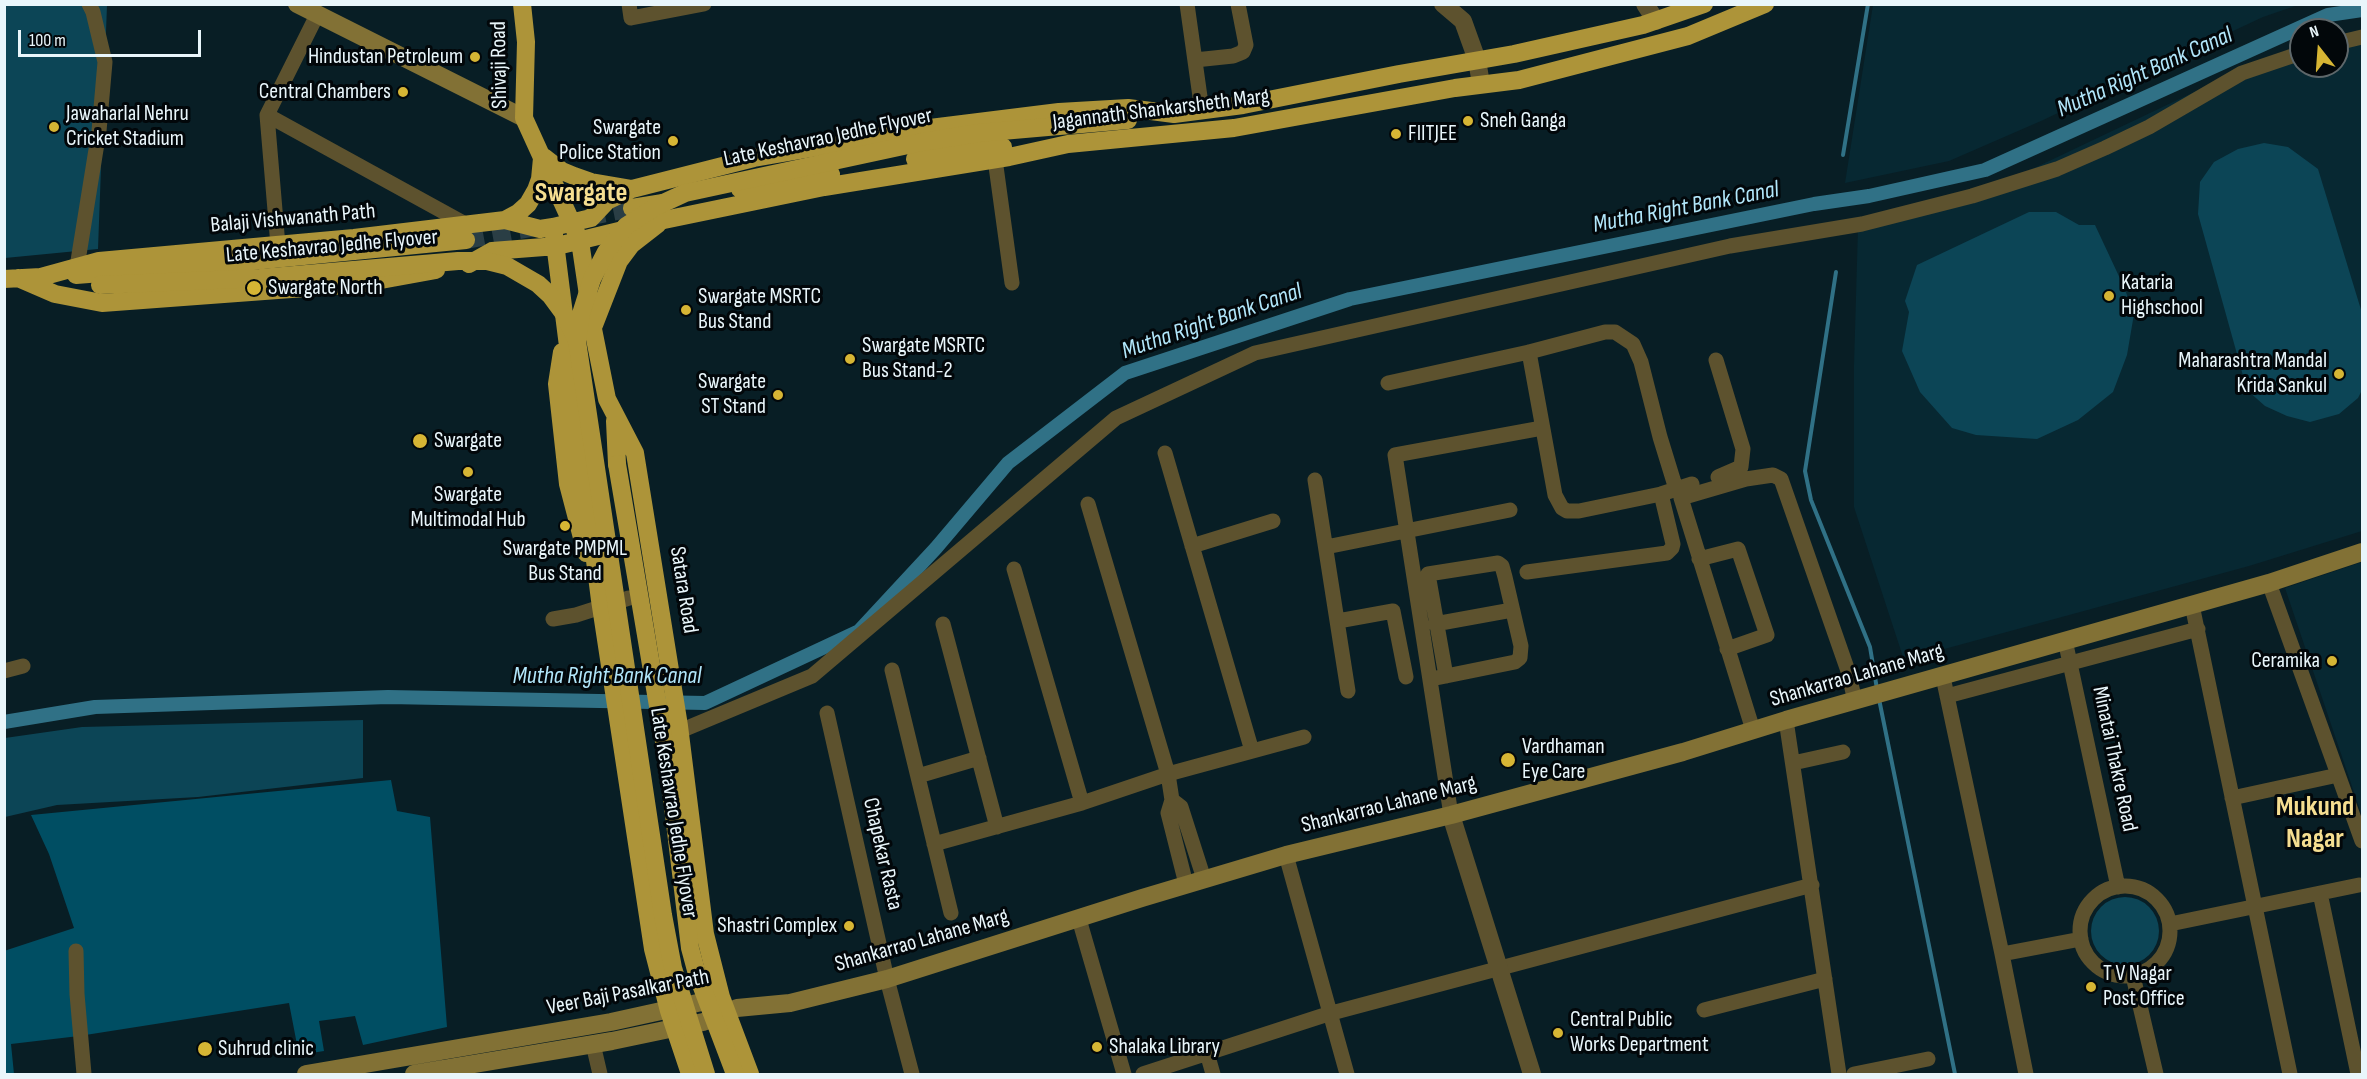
<!DOCTYPE html>
<style>
body{margin:0}
#map{position:relative;width:2367px;height:1079px;overflow:hidden;background:#081e25;font-family:"Sofia Sans Condensed",sans-serif}
canvas{display:block}
.frame{position:absolute;inset:0;border:6px solid #e9f6fb;pointer-events:none}
.north{position:absolute;left:2289px;top:18px;width:60px;height:60px;box-sizing:border-box;background:#02070a;border:2px solid #5e676a;border-radius:50%;rotate:343deg;font-size:16px;font-weight:700;line-height:24px;text-align:center;color:#e9f6fb}
.north::after{content:'';display:block;margin:auto;width:21px;height:27px;background:#d6b534;clip-path:polygon(50% 0,100% 100%,50% 72%,0 100%)}
.scale{position:absolute;left:18px;top:30px;width:183px;height:27px;box-sizing:border-box;border:3px solid #e9f6fb;border-top:0;padding-left:8px;font-size:18px;line-height:21px;white-space:nowrap;color:#e9f6fb;-webkit-text-stroke:4px #02070a;paint-order:stroke}
</style>
<div id="map">
<canvas width="2367" height="1079"></canvas>
<div class="frame"></div>
<div class="north">N</div>
<div class="scale">100 m</div>
</div>
<script>
const context = document.querySelector('canvas').getContext('2d');
context.lineJoin = 'round';
function paint(path, color) { context.fillStyle = color; context.fill(path, 'evenodd'); }
const poly = rows => new Path2D(rows.map(r => 'M' + r).join(''));
function stroke(path, color, width, dash) { context.strokeStyle = color; context.lineWidth = width; context.lineCap = dash ? 'butt' : 'round'; context.setLineDash(dash || []); context.stroke(path); }
function write(font, color, halo, rows, align = 'center') {
  context.font = font + ' "Sofia Sans Condensed",sans-serif'; context.lineWidth = 6; context.setLineDash([]); context.textBaseline = 'middle'; context.strokeStyle = halo; context.fillStyle = color; for (const [text, x, y, turn = 0] of rows) {
    context.save(); context.translate(x, y); context.rotate((+turn || 0) * Math.PI / 180); context.textAlign = isNaN(turn) ? turn : align; if (halo) context.strokeText(text, 0, 0); context.fillText(text, 0, 0); context.restore();
  }
}
paint(poly([
 [1873,5,1873,4,2298,5,2263,17,2041,121,1949,161,1845,183],
 [2362,37,2362,531,2249,566,1904,660,1854,507,1854,365,1858,228,2028,171,2234,73,2301,54,2301,66,2337,66,2337,44],
 [2362,562,2362,816,2285,588]
]), '#072832');
paint(poly([
 [4,5,107,5,98,249,5,258],
 [2264,143,2288,147,2318,169,2362,313,2362,390,2358,398,2339,414,2310,422,2287,416,2265,406,2247,390,2198,214,2200,182,2214,162,2238,149],
 [2029,212,2056,212,2079,225,2095,225,2124,287,2134,314,2127,355,2113,392,2078,420,2037,439,1976,435,1952,428,1920,392,1902,351,1909,312,1905,301,1917,265],
 [363,720,363,778,198,797,57,805,5,817,5,738,82,727],
 '2091 931a34 34 0 1 1 68 0a34 34 0 1 1-68 0Z'
]), '#0c4556');
paint(poly([
 [391,780,397,811,430,817,447,1027,363,1045,355,1016,319,1021,324,1051,299,1055,289,1003,79,1036,11,1044,14,1074,5,1074,4,951,74,928,49,854,31,815]
]), '#004e63');
stroke(poly([
 [1843,155,1868,4],
 [1836,272,1805,471,1811,500,1870,647,1877,689],
 [1879,699,1955,1074]
]), '#307186', 4);
stroke(poly([
 [4,722,95,707,388,697,705,703,859,631,936,548,1008,463,1125,373,1350,299,1814,204,1869,196,1985,170,2328,15,2362,10]
]), '#307186', 14);
stroke(poly([
 [587,217,632,208],
 [466,240,536,227]
]), '#2a3e45', 18, [18, 9]);
stroke(poly([
 [629,4,631,18,704,4],
 [1187,4,1202,111],
 [2337,43,2362,37],
 [1195,60,1233,56,1243,52,1246,45,1238,4],
 [267,115,469,226],
 [995,159,1012,283],
 [278,246,267,115,317,15],
 [77,267,99,131,105,62,93,12,89,4],
 [1529,352,1555,495,1562,508,1567,511,1579,511,1661,494,1692,484],
 [1716,360,1743,449,1741,467,1718,477],
 [1388,383,1529,352,1605,332,1615,332,1633,344,1641,362,1660,437,1676,489],
 [1165,453,1252,751],
 [1315,480,1348,691],
 [1088,504,1168,774,1172,800,1168,813,1186,884],
 [1192,546,1273,521],
 [1326,547,1510,510],
 [1699,559,1738,549,1767,635,1727,649],
 [1014,569,1082,803],
 [1527,572,1667,553,1672,548,1673,544,1661,494],
 [2269,583,2362,841],
 [2192,605,2290,1074],
 [553,619,576,615,629,598],
 [1338,621,1393,611,1406,677],
 [943,624,997,827],
 [1435,624,1512,610],
 [2065,640,2118,887],
 [892,670,951,913],
 [4,671,23,666],
 [1943,677,2002,954,2081,939],
 [1431,679,1446,676,1515,662,1520,658,1521,646,1505,577,1502,566,1498,563,1428,574,1446,676],
 [1947,696,2198,629],
 [827,713,887,979,912,1074],
 [1786,720,1839,1074],
 [1753,730,1681,498,1746,479,1773,475,1781,479,1848,671,1855,701],
 [680,731,812,676,1116,418,1255,353,1730,246,1862,224,1972,196,2057,169,2105,148,2149,127,2242,73,2301,53],
 [1793,763,1843,752],
 [918,776,979,758],
 [2232,798,2338,775],
 [1172,800,1181,807,1204,879],
 [1451,815,1395,455,1542,428],
 [934,844,1082,803,1168,774,1304,737],
 [1286,855,1347,1074],
 '2080 931a45 45 0 1 1 90 0a45 45 0 1 1-90 0Z',
 [2320,893,2358,1074],
 [1079,919,1124,1074],
 [2170,924,2359,885],
 [76,951,77,994,84,1074],
 [2002,954,2026,1074],
 [2133,976,2156,1074],
 [1704,1010,1825,979],
 [593,1044,600,1074],
 [1207,1053,1213,1074],
 [1143,1074,1328,1014,1812,885],
 [1854,1074,1928,1059]
]), '#5d522e', 15);
stroke(poly([
 [1443,4,1463,21,1477,60,1481,84],
 [1645,4,1656,21],
 [1451,815,1532,1074]
]), '#5d522e', 18);
stroke(poly([
 [297,4,524,118],
 [737,1008,790,1003,887,979,1142,898,1286,855,1451,815,1683,752,1786,720,2269,583,2362,552],
 [306,1074,611,1022,720,998],
 [414,1074,612,1041,703,1022,728,1014]
]), '#827135', 18);
stroke(poly([
 [522,4,526,42,524,118,580,241,593,329,607,399,635,453,679,726,705,934,721,997,750,1074],
 [544,157,562,171,574,176,591,182,632,189],
 [915,159,962,151,1003,147],
 [740,189,831,174],
 [632,208,663,203],
 [505,220,518,213,528,204,536,190,540,179,542,158],
 [554,235,600,600,653,949,669,1011,690,1074],
 [469,264,492,251,557,246,664,220,824,187,1009,157,1068,144,1234,128,1455,88,1519,80,1688,36,1765,4],
 [76,275,253,261,466,240],
 [18,278,55,294,102,303,359,284,436,270],
 [4,279,41,277,99,261,354,238,505,220,540,229,553,227,591,218,607,201,632,189,754,158,922,129,1059,112,1128,108,1174,114,1243,105,1399,74,1514,54,1643,25,1704,4],
 [594,325,619,261,631,245,658,224],
 [562,352,557,384,568,484,586,553],
 [615,421,617,464]
]), '#ad9439', 18);
stroke(poly([
 [100,285,260,278,458,261,487,261,507,266,538,284,550,295,564,314,577,341],
 [617,464,668,765,690,948,697,974,735,1074],
 [706,1074,673,968,663,915,577,341,581,314,592,279,606,252,626,226,657,206,685,193,922,142,979,133,1128,120]
]), '#ad9439', 18);
for (const [x, y, r, color] of [
 [475,57,6,"#d6b534"],
 [403,92,6,"#d6b534"],
 [1468,121,6,"#d6b534"],
 [54,127,6,"#d6b534"],
 [1396,134,6,"#d6b534"],
 [673,141,6,"#d6b534"],
 [254,288,8,"#d6b534"],
 [2109,296,6,"#d6b534"],
 [686,310,6,"#d6b534"],
 [850,359,6,"#d6b534"],
 [2339,374,6,"#d6b534"],
 [778,395,6,"#d6b534"],
 [420,441,8,"#d6b534"],
 [468,472,6,"#d6b534"],
 [565,526,6,"#d6b534"],
 [2332,661,6,"#d6b534"],
 [1508,760,8,"#d6b534"],
 [849,926,6,"#d6b534"],
 [2091,987,6,"#d6b534"],
 [1558,1033,6,"#d6b534"],
 [1097,1047,6,"#d6b534"],
 [205,1049,8,"#d6b534"]
]) { const dot = new Path2D(); dot.arc(x, y, r, 0, 2 * Math.PI); context.fillStyle = color; context.fill(dot); stroke(dot, '#02070a', 2); }
write('22px', '#e9f6fb', '#02070a', [
 ["Hindustan Petroleum",463,57,"right"],
 ["Central Chambers",391,92,"right"],
 ["Jawaharlal Nehru",66,114],
 ["Cricket Stadium",66,139],
 ["Sneh Ganga",1480,121],
 ["Swargate",661,128,"right"],
 ["Police Station",661,153,"right"],
 ["FIITJEE",1408,134],
 ["Kataria",2121,283],
 ["Highschool",2121,308],
 ["Swargate North",268,288],
 ["Swargate MSRTC",698,297],
 ["Bus Stand",698,322],
 ["Swargate MSRTC",862,346],
 ["Bus Stand-2",862,371],
 ["Maharashtra Mandal",2327,361,"right"],
 ["Krida Sankul",2327,386,"right"],
 ["Swargate",766,382,"right"],
 ["ST Stand",766,407,"right"],
 ["Swargate",434,441],
 ["Swargate",468,495,"center"],
 ["Multimodal Hub",468,520,"center"],
 ["Swargate PMPML",565,549,"center"],
 ["Bus Stand",565,574,"center"],
 ["Ceramika",2320,661,"right"],
 ["Vardhaman",1522,747],
 ["Eye Care",1522,772],
 ["Shastri Complex",837,926,"right"],
 ["T V Nagar",2103,974],
 ["Post Office",2103,999],
 ["Central Public",1570,1020],
 ["Works Department",1570,1045],
 ["Shalaka Library",1109,1047],
 ["Suhrud clinic",218,1049]
], 'left');
write('22px', '#e9f6fb', '#02070a', [
 ["Shivaji Road",500,65,-91],
 ["Jagannath Shankarsheth Marg",1161,110,-7],
 ["Late Keshavrao Jedhe Flyover",828,138,-12],
 ["Balaji Vishwanath Path",293,219,-5],
 ["Late Keshavrao Jedhe Flyover",332,247,-5],
 ["Satara Road",683,590,81],
 ["Shankarrao Lahane Marg",1857,676,-16],
 ["Minatai Thakre Road",2114,759,78],
 ["Shankarrao Lahane Marg",1389,805,-14],
 ["Late Keshavrao Jedhe Flyover",673,813,81],
 ["Chapekar Rasta",882,854,77],
 ["Shankarrao Lahane Marg",922,941,-16],
 ["Veer Baji Pasalkar Path",628,993,-11]
]);
write('italic 24px', '#b2e7fb', '#02070a', [
 ["Mutha Right Bank Canal",2145,73,-24],
 ["Mutha Right Bank Canal",1686,208,-11],
 ["Mutha Right Bank Canal",1212,322,-19],
 ["Mutha Right Bank Canal",607,677]
]);
write('bold 28px', '#f5de91', '#02070a', [
 ["Swargate",581,194],
 ["Mukund",2315,808],
 ["Nagar",2315,840]
]);
</script>
